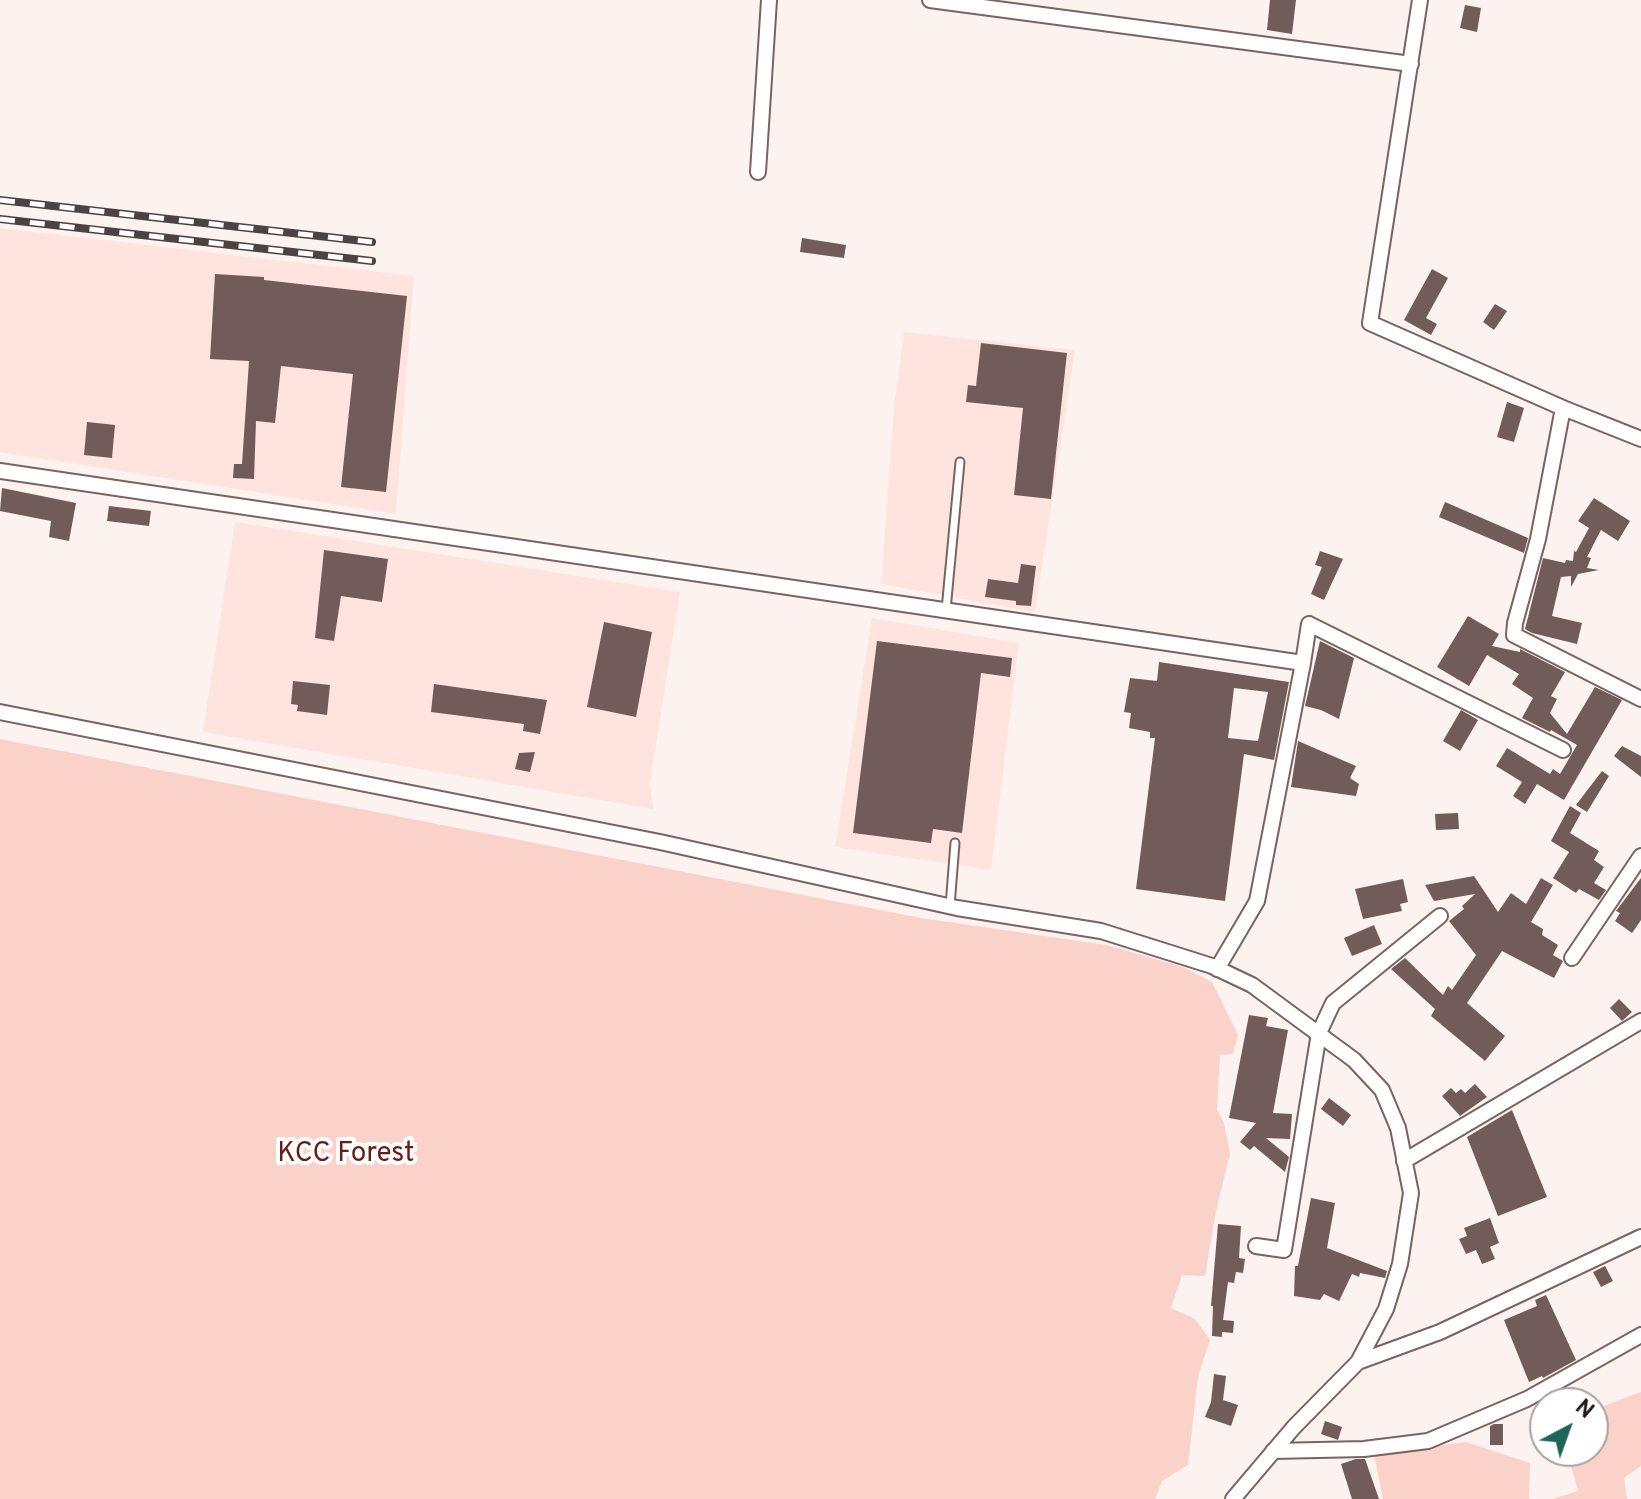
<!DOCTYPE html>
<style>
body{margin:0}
#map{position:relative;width:1641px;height:1499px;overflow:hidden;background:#fcf2f0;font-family:Overpass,sans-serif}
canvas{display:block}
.north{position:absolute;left:1529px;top:1387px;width:80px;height:80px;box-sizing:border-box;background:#fff;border:2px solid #a6a3a2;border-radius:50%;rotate:41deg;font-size:22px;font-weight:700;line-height:32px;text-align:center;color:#201816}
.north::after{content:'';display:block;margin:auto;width:28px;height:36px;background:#1e6559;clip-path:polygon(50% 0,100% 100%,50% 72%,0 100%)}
</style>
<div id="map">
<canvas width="1641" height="1499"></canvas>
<div class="north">N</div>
</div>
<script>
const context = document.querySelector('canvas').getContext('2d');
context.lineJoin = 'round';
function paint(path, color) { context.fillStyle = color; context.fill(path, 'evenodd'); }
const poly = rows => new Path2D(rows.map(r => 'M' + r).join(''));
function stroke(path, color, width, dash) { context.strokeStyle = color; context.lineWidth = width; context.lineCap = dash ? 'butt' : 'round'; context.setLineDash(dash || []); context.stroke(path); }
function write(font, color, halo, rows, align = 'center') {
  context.font = font + ' Overpass,sans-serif'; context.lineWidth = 8; context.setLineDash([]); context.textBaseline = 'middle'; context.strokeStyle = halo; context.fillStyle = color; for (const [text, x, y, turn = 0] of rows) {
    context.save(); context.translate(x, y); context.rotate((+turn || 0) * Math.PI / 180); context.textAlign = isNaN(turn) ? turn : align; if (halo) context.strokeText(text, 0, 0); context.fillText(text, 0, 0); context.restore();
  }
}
paint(poly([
 [0,228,414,276,396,514,0,452],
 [904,332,1075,350,1035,612,881,584,894,408],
 [235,522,680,592,650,783,653,809,203,732],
 [872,618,1019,643,991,870,835,847]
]), '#ffe3df');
paint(poly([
 [0,739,921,918,1107,945,1183,967,1212,982,1238,1035,1233,1054,1220,1055,1217,1109,1224,1123,1230,1154,1216,1211,1205,1276,1182,1275,1171,1308,1195,1319,1210,1340,1198,1376,1188,1465,1162,1481,1155,1499,0,1499],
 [1641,1392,1641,1466,1624,1478,1627,1499,1552,1499,1578,1491,1569,1458,1571,1451,1593,1451,1593,1410],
 [1466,1442,1530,1463,1529,1499,1383,1499,1374,1454]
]), '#fbd2ca');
paint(poly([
 [1270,0,1296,0,1292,34,1267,30],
 [1465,5,1481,8,1477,32,1460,28],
 [802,238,846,245,844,258,800,252],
 [1432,269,1448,278,1426,318,1437,324,1431,335,1404,320],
 [215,274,264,277,264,280,407,296,386,492,341,487,353,374,281,366,275,423,256,421,254,479,233,478,234,464,242,464,249,361,210,359],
 [1495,304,1507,311,1494,330,1483,322],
 [981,343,1067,353,1051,499,1014,495,1023,408,966,402,968,385,976,386],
 [1507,402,1524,408,1514,442,1497,437],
 [87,422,115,425,112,458,84,455],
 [2,488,76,503,69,541,49,537,51,521,0,511],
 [1594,498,1630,521,1618,541,1601,530,1587,557,1591,558,1587,568,1599,570,1578,574,1571,587,1571,576,1561,577,1552,616,1582,623,1577,644,1532,633,1525,629,1543,558,1565,563,1566,560,1573,561,1574,551,1576,552,1589,528,1578,521],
 [1445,502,1528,538,1524,553,1439,517],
 [109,506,151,511,149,526,107,521],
 [324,550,388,559,382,602,341,596,334,641,315,638],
 [1320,551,1343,559,1324,600,1311,594,1322,567,1315,565],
 [1021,564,1036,566,1031,606,1016,605,1016,601,985,597,988,579,1018,583],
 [1468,616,1499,634,1492,646,1520,652,1520,649,1565,672,1551,696,1557,699,1550,713,1567,734,1595,687,1622,700,1564,800,1537,784,1525,804,1513,796,1522,782,1496,766,1507,748,1550,774,1553,769,1560,774,1577,745,1551,730,1550,732,1522,718,1533,698,1512,684,1519,674,1487,655,1469,686,1437,667],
 [604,622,652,632,636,717,587,707],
 [877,641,1012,658,1010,677,981,673,962,833,933,829,931,843,853,833],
 [1320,641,1354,658,1339,719,1321,710,1305,706],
 [1159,662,1289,682,1274,760,1244,754,1225,901,1136,889,1155,738,1150,738,1150,732,1129,728,1131,713,1124,712,1130,678,1157,681],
 [1234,688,1268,692,1258,741,1228,738],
 [293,681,330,685,327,715,297,711,298,705,291,704],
 [434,684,547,700,540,734,523,731,524,724,431,712],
 [1461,710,1478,720,1460,751,1443,741],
 [1298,741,1356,766,1350,778,1359,784,1356,796,1291,787],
 [1622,746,1641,756,1641,777,1614,756],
 [535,752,530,772,515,769,519,753],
 [1602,771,1609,776,1587,812,1576,805],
 [1570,806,1581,813,1570,833,1599,851,1594,860,1604,867,1594,883,1606,890,1599,900,1579,889,1576,893,1553,878,1569,852,1551,841],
 [1458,813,1459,829,1436,830,1435,814],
 [1474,876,1498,912,1511,893,1526,904,1541,878,1553,885,1531,922,1543,929,1542,935,1558,945,1553,955,1563,961,1554,978,1502,951,1467,1003,1505,1036,1485,1061,1431,1016,1435,1009,1391,969,1405,958,1443,995,1448,986,1452,990,1476,955,1449,921,1464,909,1462,906,1475,894,1434,901,1425,885],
 [1641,878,1641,920,1632,933,1615,921,1620,913,1616,911],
 [1403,879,1408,902,1400,904,1402,911,1363,919,1355,889],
 [1374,925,1382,944,1352,956,1344,938],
 [1619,999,1632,1012,1622,1021,1610,1008],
 [1249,1015,1268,1018,1266,1026,1288,1030,1273,1113,1292,1114,1290,1139,1266,1138,1289,1157,1285,1172,1254,1146,1250,1150,1240,1142,1256,1123,1229,1118],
 [1475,1084,1487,1097,1460,1116,1442,1096,1451,1088,1456,1093,1461,1089,1465,1093],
 [1329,1098,1351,1115,1343,1126,1321,1109],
 [1512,1110,1547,1197,1498,1216,1467,1137],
 [1311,1198,1335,1203,1327,1248,1387,1271,1385,1278,1360,1273,1359,1277,1352,1274,1339,1301,1324,1294,1320,1300,1294,1296,1295,1266,1298,1266],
 [1490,1218,1499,1243,1490,1247,1495,1259,1482,1264,1476,1250,1466,1254,1459,1239,1467,1236,1464,1228],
 [1218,1224,1241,1226,1239,1258,1245,1259,1243,1273,1236,1272,1234,1283,1228,1282,1223,1320,1234,1321,1233,1333,1222,1332,1222,1337,1212,1336,1213,1306,1211,1306],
 [1605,1266,1613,1281,1601,1287,1593,1272],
 [1546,1295,1576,1360,1543,1378,1542,1376,1529,1382,1504,1320,1537,1306,1535,1300],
 [1214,1374,1226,1376,1223,1400,1238,1405,1231,1426,1205,1417,1211,1402],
 [1325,1421,1342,1427,1338,1440,1321,1434],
 [1494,1424,1503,1424,1503,1445,1490,1445,1490,1426],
 [1356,1459,1365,1459,1379,1499,1352,1499,1341,1464]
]), '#715c59');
const service = poly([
 [946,610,960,462],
 [950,906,955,843]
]);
const minor = poly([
 [930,0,1411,64],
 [1420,0,1370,323,1563,408,1641,439],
 [758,172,769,0],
 [1563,408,1538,539,1515,623,1514,635,1641,699],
 [0,471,1303,663,1309,624,1563,750],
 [0,712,660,842,957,908,1101,931,1212,966,1252,985,1354,1060,1382,1090,1398,1128,1411,1193,1400,1264,1386,1309,1358,1362,1294,1427,1233,1499],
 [1572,958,1641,856],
 [1217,969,1257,901,1303,663],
 [1404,1161,1641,1021],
 [1256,1246,1284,1250,1319,1033,1333,1003,1440,916],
 [1358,1362,1440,1332,1641,1237],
 [1273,1451,1364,1449,1428,1441,1527,1399,1641,1335]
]);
stroke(service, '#796460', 11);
stroke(minor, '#796460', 18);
stroke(service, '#fff', 7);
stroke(minor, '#fff', 14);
const rail = poly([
 [0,200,372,242],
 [0,219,372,261]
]);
stroke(rail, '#4b4341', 8);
stroke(rail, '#fff', 5, [15]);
write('28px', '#681c13', '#fff', [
 ["KCC Forest",346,1155]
]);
</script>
